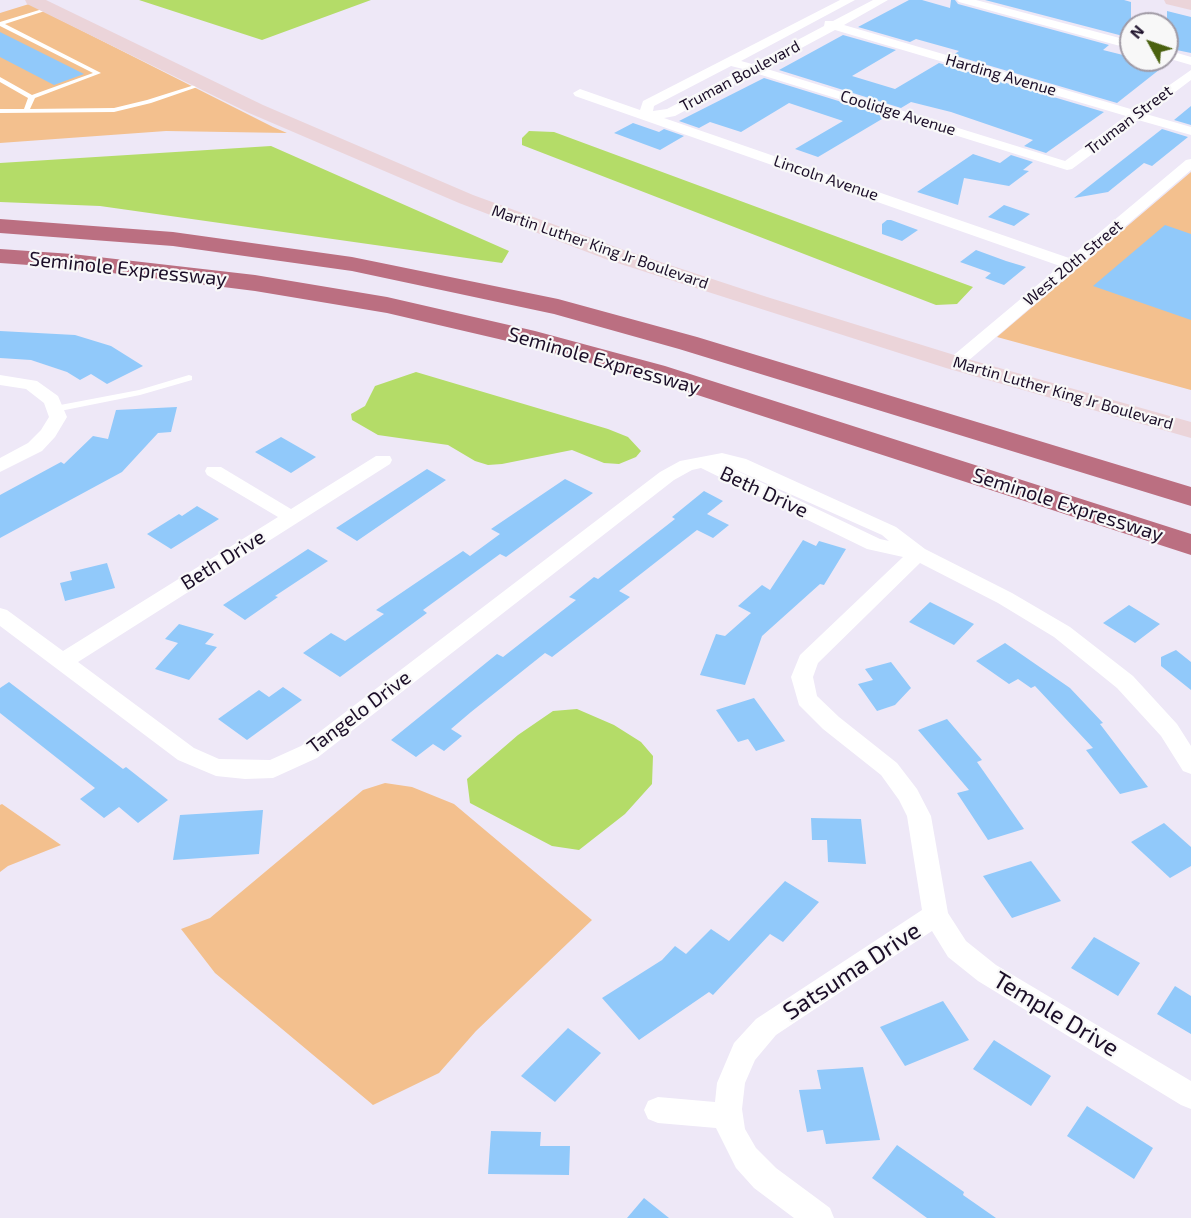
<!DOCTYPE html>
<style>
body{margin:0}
#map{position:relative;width:1191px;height:1218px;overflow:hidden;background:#eee8f7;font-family:"Exo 2",sans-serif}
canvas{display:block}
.north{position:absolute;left:1119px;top:12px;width:60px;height:60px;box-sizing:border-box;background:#f8f8f8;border:2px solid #a09aa5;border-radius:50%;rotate:310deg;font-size:16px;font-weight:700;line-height:24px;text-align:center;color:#1b0e28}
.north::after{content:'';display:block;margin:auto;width:21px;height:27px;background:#4a610f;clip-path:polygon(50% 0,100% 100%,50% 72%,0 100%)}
</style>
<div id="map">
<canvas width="1191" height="1218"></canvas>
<div class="north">N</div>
</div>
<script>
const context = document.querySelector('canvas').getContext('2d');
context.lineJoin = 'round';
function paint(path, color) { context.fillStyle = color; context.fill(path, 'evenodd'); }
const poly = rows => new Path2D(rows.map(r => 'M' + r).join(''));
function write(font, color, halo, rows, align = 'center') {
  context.font = font + ' "Exo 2",sans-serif'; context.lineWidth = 4.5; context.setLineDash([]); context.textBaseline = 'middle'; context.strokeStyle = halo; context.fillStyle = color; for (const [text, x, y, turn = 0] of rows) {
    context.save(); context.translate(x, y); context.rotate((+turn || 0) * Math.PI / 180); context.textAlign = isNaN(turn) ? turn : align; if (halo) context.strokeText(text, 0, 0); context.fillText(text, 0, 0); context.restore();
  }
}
paint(poly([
 [29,4,273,127,287,133,166,131,0,143,0,13],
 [1191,172,1191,390,997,337],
 [385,783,412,787,454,804,592,920,476,1031,439,1073,373,1105,215,973,181,929,210,918,363,790],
 [2,804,61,845,8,866,0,872,0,805]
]), '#f3c08e');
paint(poly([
 [139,0,371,0,262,40],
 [529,131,554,132,973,287,957,304,936,305,522,145,522,138],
 [271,146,509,251,502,263,100,206,0,202,0,163],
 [416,372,608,429,628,437,641,451,636,457,619,464,604,463,572,450,502,464,488,465,475,461,448,445,378,435,352,420,351,414,365,406,375,386],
 [577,709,614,725,641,742,653,756,652,784,625,814,579,850,552,846,470,803,467,779,518,735,553,711]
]), '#b4dc68');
paint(poly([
 [909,0,922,0,950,8,951,0,955,0,958,4,1109,45,1103,50,1131,57,1131,60,1141,60,1164,66,1117,103,953,55,959,51,916,39,910,42,858,27],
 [985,0,1124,0,1131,2,1131,31,1123,36],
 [1167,11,1191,17,1191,53,1167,48],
 [0,32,84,74,54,85,0,57],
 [843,35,896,50,852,76,895,89,939,63,1104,112,1046,153,1024,146,1033,140,951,112,911,102,901,108,779,70],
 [764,78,887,116,818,157,795,149,843,121,789,103,741,132,710,122,699,128,679,121],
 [1191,106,1191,125,1174,120],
 [633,123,659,132,664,129,684,136,660,150,614,133],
 [1162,129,1188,137,1152,166,1144,163,1108,192,1074,198],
 [973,154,1000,163,1011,155,1033,162,1023,170,1029,171,1009,186,964,178,958,205,917,192],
 [1004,205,1030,214,1014,226,988,217],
 [887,220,891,220,918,230,902,241,882,234,882,224],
 [1165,225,1191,234,1191,320,1093,286],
 [976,250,1006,261,1026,267,1004,285,985,278,991,273,960,262],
 [0,331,75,335,111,346,143,366,107,384,91,374,80,380,67,372,31,360,0,358],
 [177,407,171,432,158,433,122,472,0,538,0,495,61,462,64,464,93,436,108,439,116,410],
 [281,437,316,457,291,473,255,452],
 [427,469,446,480,357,541,336,528],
 [565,479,593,493,506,557,500,554,423,610,427,613,340,677,303,653,331,633,345,641,384,614,376,610,463,551,470,556,500,534,491,529],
 [704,491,723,501,707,514,729,525,713,538,697,530,619,591,630,597,552,657,545,653,471,712,451,729,462,736,444,751,433,744,416,757,391,740,497,654,503,657,576,600,569,597,594,577,598,579,675,519,672,517],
 [197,506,219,519,171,549,147,534,179,514,182,516],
 [803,540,816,546,819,541,846,549,824,585,820,584,762,636,745,685,700,675,716,634,725,636,751,613,738,606,762,585,770,590],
 [308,549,328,561,275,596,278,597,245,620,223,605],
 [107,563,115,588,65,601,60,583,72,580,70,572],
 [930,602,974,624,954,645,909,622],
 [1129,605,1160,624,1135,643,1103,623],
 [179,624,214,634,205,644,217,647,189,680,155,669,178,643,165,639],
 [1005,643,1070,688,1103,723,1100,724,1148,787,1120,794,1086,750,1093,748,1035,686,1031,688,1018,679,1009,684,976,661],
 [1176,650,1191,662,1191,690,1161,666,1161,657],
 [891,662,911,688,895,705,877,711,858,684,873,680,865,669],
 [9,682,123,769,126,767,168,800,138,823,119,807,104,818,80,799,95,788,0,713,0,688],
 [283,687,302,700,247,740,218,719,259,690,269,697],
 [754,698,785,741,756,751,748,739,738,742,716,710],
 [947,719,982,760,977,762,1024,829,988,840,957,793,969,790,918,730],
 [263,810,259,854,173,860,180,815],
 [811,818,861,819,866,864,828,862,827,840,812,840],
 [1164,823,1191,847,1191,866,1170,878,1131,842],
 [1031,861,1061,901,1012,918,983,876],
 [785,881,819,902,783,942,770,934,713,995,709,992,639,1040,602,998,662,960,675,946,686,954,711,929,729,941],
 [1094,937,1140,963,1118,996,1071,968],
 [1175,986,1191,996,1191,1034,1157,1014],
 [943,1001,969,1040,905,1066,880,1027],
 [568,1028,601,1053,555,1102,521,1076],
 [994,1040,1051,1076,1031,1106,973,1069],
 [863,1067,880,1140,826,1144,823,1130,807,1132,799,1090,821,1089,817,1070],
 [1087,1106,1153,1148,1134,1179,1067,1136],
 [491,1131,541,1132,540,1146,570,1146,569,1175,488,1174],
 [897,1145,964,1192,963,1195,996,1218,927,1218,872,1178],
 [644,1198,669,1218,627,1218]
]), '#91c9fa');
paint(poly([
 [49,7,54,8,5,24,101,73,35,98,30,109,114,108,147,100,204,82,209,83,151,103,114,112,0,113,0,109,24,109,28,98,0,82,0,77,32,95,93,73,0,26,0,22,49,7],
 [189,375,192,376,192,380,140,395,55,412,51,409,55,406,139,390,189,375]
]), '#fff');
paint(poly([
 [840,0,855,0,741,61,752,64,824,26,825,21,833,21,873,0,888,0,844,25,1134,110,1191,70,1191,80,1146,114,1191,127,1191,135,1138,120,1072,169,1067,170,755,73,675,116,664,118,1069,258,1186,160,1191,159,1191,170,961,367,955,368,949,367,946,363,949,359,1060,266,575,96,573,93,580,89,640,110,643,101,840,0],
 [835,30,1126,116,1065,161,764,68,835,30],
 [731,66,743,69,667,109,653,111,654,106,731,66],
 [957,0,976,0,1131,41,1131,49,959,2,957,0],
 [1167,50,1191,57,1191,65,1167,58,1167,50],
 [0,375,37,381,58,396,67,417,55,437,42,451,0,472,0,458,28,443,41,430,49,417,44,403,26,389,0,385,0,375],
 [722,453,746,459,896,527,925,549,1012,593,1070,627,1133,676,1177,724,1191,746,1191,774,1183,771,1161,736,1117,688,1054,637,998,603,920,563,818,663,813,677,817,696,839,717,897,763,917,789,931,816,948,913,966,941,996,965,1191,1081,1191,1109,1181,1105,978,981,948,957,932,931,776,1035,755,1060,745,1083,742,1109,745,1129,756,1148,776,1168,830,1208,834,1218,794,1218,754,1188,736,1168,716,1128,658,1123,648,1119,644,1110,648,1101,658,1097,715,1102,717,1083,734,1043,756,1019,922,910,907,816,899,800,881,775,823,729,799,705,791,677,800,655,903,557,867,549,701,468,692,470,674,480,317,758,273,778,245,779,216,776,178,760,0,626,0,608,7,610,63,651,278,517,207,475,205,471,207,467,221,467,291,509,376,456,390,456,392,460,390,464,78,662,194,748,219,759,270,760,301,746,660,472,680,461,722,453],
 [725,465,882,535,889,541,880,539,725,465]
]), '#fff');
paint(poly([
 [25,0,46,0,263,105,473,195,624,250,767,297,964,358,1191,422,1191,438,946,368,608,260,459,203,249,113,27,4,25,0],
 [1164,0,1191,0,1191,10,1166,4,1164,0]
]), '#ebd4d9');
paint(poly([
 [0,219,173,232,352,257,558,299,697,337,1191,487,1191,506,679,349,554,314,352,271,173,246,0,233,0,219],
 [0,249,72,254,255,275,387,297,535,331,665,366,1191,534,1191,555,645,378,520,344,387,313,255,291,72,268,0,263,0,249]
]), '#bb6f81');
write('16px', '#1b0e28', '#f8f8f8', [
 ["Harding Avenue",1001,75,16],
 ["Truman Boulevard",740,76,-28],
 ["Coolidge Avenue",898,113,17],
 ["Truman Street",1129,120,-37],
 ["Lincoln Avenue",826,178,19],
 ["Martin Luther King Jr Boulevard",600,247,19],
 ["West 20th Street",1073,263,-40],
 ["Martin Luther King Jr Boulevard",1063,393,16]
]);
write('20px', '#1b0e28', '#f8f8f8', [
 ["Seminole Expressway",128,269,6],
 ["Seminole Expressway",604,361,16],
 ["Beth Drive",764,492,25],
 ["Seminole Expressway",1068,505,18],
 ["Beth Drive",223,560,-32],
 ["Tangelo Drive",359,712,-37]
]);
write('24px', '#1b0e28', '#f8f8f8', [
 ["Satsuma Drive",852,971,-33],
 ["Temple Drive",1056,1014,31]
]);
</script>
